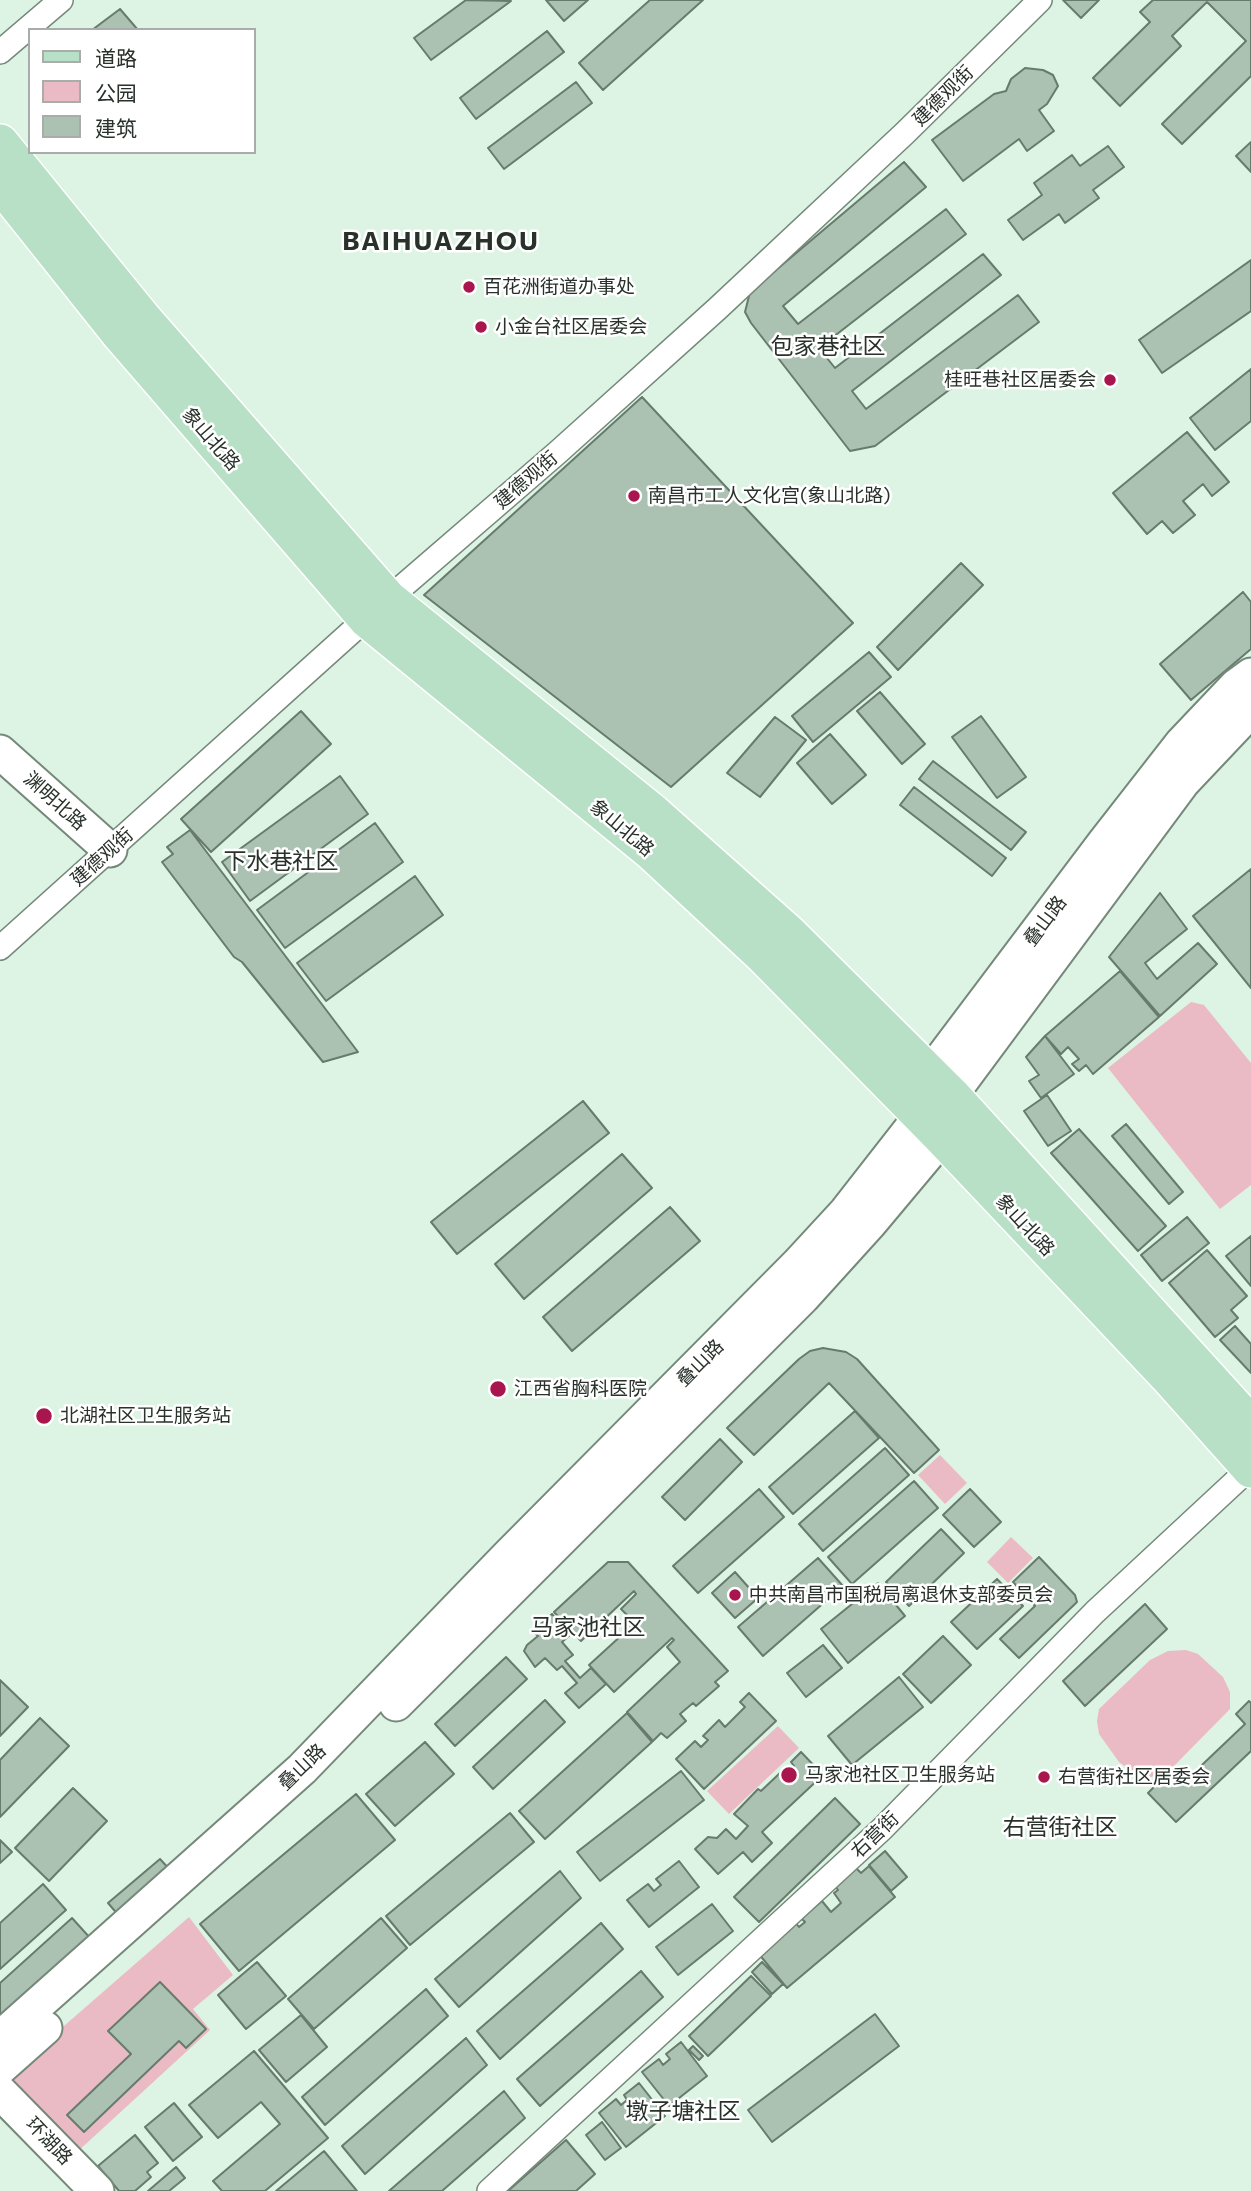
<!DOCTYPE html>
<meta charset="utf-8">
<style>
body{margin:0}
#map{position:relative;width:1251px;height:2191px;overflow:hidden;background:#ddf3e4;font-family:Commissioner,"Noto Sans SC",sans-serif}
canvas{display:block}
.legend{position:absolute;left:28px;top:28px;width:228px;height:126px;box-sizing:border-box;background:#fff;border:2px solid #a9adaa;margin:0;padding:9px 12px;list-style:none;font-size:21px;color:#29312b}
.legend li{display:flex;align-items:center;gap:14px;height:35px}
.legend b{width:35px;border:2px solid #a9adaa}
</style>
<div id="map">
<canvas width="1251" height="2191"></canvas>
<ul class="legend">
<li><b style="height:9px;background:#b8e0c7"></b>道路</li>
<li><b style="height:19px;background:#eabbc4"></b>公园</li>
<li><b style="height:19px;background:#abc1b2"></b>建筑</li>
</ul>
</div>
<script>
const context = document.querySelector('canvas').getContext('2d');
context.lineJoin = 'round';
function paint(path, color) { context.fillStyle = color; context.fill(path, 'evenodd'); }
const poly = rows => new Path2D(rows.map(r => 'M' + r).join(''));
function stroke(path, color, width, dash) { context.strokeStyle = color; context.lineWidth = width; context.lineCap = dash ? 'butt' : 'round'; context.setLineDash(dash || []); context.stroke(path); }
function write(font, color, halo, rows, align = 'center') {
  context.font = font + ' Commissioner,"Noto Sans SC",sans-serif'; context.lineWidth = 5; context.setLineDash([]); context.textBaseline = 'middle'; context.strokeStyle = halo; context.fillStyle = color; for (const [text, x, y, turn = 0] of rows) {
    context.save(); context.translate(x, y); context.rotate((+turn || 0) * Math.PI / 180); context.textAlign = isNaN(turn) ? turn : align; if (halo) context.strokeText(text, 0, 0); context.fillText(text, 0, 0); context.restore();
  }
}
paint(poly([
 [1191,1002,1204,1005,1251,1063,1251,1185,1220,1209,1108,1068],
 [940,1455,967,1483,945,1504,918,1475],
 [1011,1537,1033,1558,1008,1583,987,1562],
 [1186,1650,1198,1654,1223,1677,1230,1692,1230,1709,1171,1769,1151,1777,1130,1770,1119,1762,1099,1734,1097,1721,1099,1709,1150,1660,1168,1651],
 [778,1726,799,1748,729,1814,707,1791],
 [189,1917,233,1975,193,2009,210,2030,76,2153,2,2080]
]), '#eabbc4');
const building = poly([
 [466,0,511,1,431,60,414,38,466,0],
 [546,0,588,0,564,21,546,0],
 [650,0,703,0,603,90,579,63,650,0],
 [1063,0,1099,0,1081,18,1063,0],
 [1153,0,1251,0,1251,76,1182,144,1162,124,1246,41,1207,2,1172,36,1181,46,1120,106,1093,78,1150,22,1140,12,1153,0],
 [120,9,138,30,92,30,120,9],
 [547,31,564,52,476,119,460,98,547,31],
 [1025,68,1043,70,1053,75,1058,86,1047,104,1039,110,1054,131,1027,151,1019,139,963,181,932,140,994,94,1006,91,1011,79,1025,68],
 [576,82,592,103,504,169,488,148,576,82],
 [1251,142,1251,172,1236,156,1251,142],
 [1108,146,1124,167,1093,190,1099,198,1065,223,1059,214,1023,240,1008,220,1042,195,1034,183,1072,155,1080,166,1108,146],
 [904,162,926,187,783,306,798,324,946,209,966,234,819,348,835,368,983,254,1001,275,852,391,866,409,1018,295,1039,322,875,446,850,451,751,323,745,312,750,292,904,162],
 [1251,260,1251,311,1162,373,1139,340,1251,260],
 [1251,369,1251,421,1215,450,1190,418,1251,369],
 [642,397,853,623,671,787,424,595,642,397],
 [1187,432,1229,482,1212,496,1203,484,1183,501,1195,515,1173,533,1162,521,1147,534,1113,493,1187,432],
 [961,563,983,585,898,670,877,647,961,563],
 [1243,592,1251,602,1251,649,1191,700,1160,664,1243,592],
 [869,652,891,677,813,742,792,716,869,652],
 [880,692,925,744,902,764,857,711,880,692],
 [301,711,331,744,211,852,181,819,301,711],
 [981,716,1026,777,997,798,952,737,981,716],
 [775,717,806,740,760,797,727,773,775,717],
 [830,734,866,775,832,804,797,763,830,734],
 [933,761,1026,832,1011,850,919,779,933,761],
 [340,776,368,814,250,901,222,862,340,776],
 [914,787,1006,858,992,876,900,805,914,787],
 [375,823,403,862,285,948,257,910,375,823],
 [190,830,358,1052,323,1062,242,962,234,957,162,862,173,854,167,847,190,830],
 [1251,869,1251,988,1193,916,1251,869],
 [415,876,443,915,326,1001,297,963,415,876],
 [1160,893,1187,929,1145,963,1157,979,1198,943,1217,964,1160,1016,1109,957,1160,893],
 [1120,971,1159,1017,1093,1074,1086,1065,1079,1071,1072,1064,1079,1059,1068,1047,1061,1054,1045,1036,1120,971],
 [1045,1036,1074,1074,1041,1098,1029,1081,1039,1075,1026,1057,1045,1036],
 [1047,1095,1071,1131,1048,1146,1024,1111,1047,1095],
 [583,1101,609,1133,457,1254,431,1222,583,1101],
 [1126,1124,1183,1192,1169,1204,1112,1136,1126,1124],
 [1079,1129,1166,1226,1138,1251,1051,1153,1079,1129],
 [622,1154,652,1188,524,1299,495,1264,622,1154],
 [670,1207,700,1241,572,1351,543,1317,670,1207],
 [1187,1217,1209,1243,1162,1281,1141,1255,1187,1217],
 [1251,1236,1251,1286,1226,1256,1251,1236],
 [1207,1250,1247,1296,1231,1310,1238,1318,1215,1337,1169,1283,1207,1250],
 [1235,1326,1251,1344,1251,1373,1220,1340,1235,1326],
 [823,1348,846,1352,857,1359,939,1450,914,1473,829,1383,754,1455,727,1428,799,1359,810,1351,823,1348],
 [855,1411,879,1438,793,1514,769,1487,855,1411],
 [720,1439,742,1462,685,1520,662,1497,720,1439],
 [885,1448,909,1475,823,1551,799,1524,885,1448],
 [914,1481,938,1508,852,1584,828,1557,914,1481],
 [759,1489,784,1517,698,1593,673,1566,759,1489],
 [970,1489,1001,1522,974,1547,943,1515,970,1489],
 [941,1529,964,1553,909,1606,886,1582,941,1529],
 [1039,1557,1075,1595,1077,1602,1019,1658,1000,1639,1035,1606,1013,1582,1039,1557],
 [818,1558,843,1586,763,1656,738,1627,818,1558],
 [608,1562,628,1562,728,1671,715,1682,719,1686,696,1706,693,1703,680,1714,686,1721,667,1738,661,1733,653,1741,627,1712,680,1662,667,1647,674,1640,672,1638,614,1692,589,1665,635,1623,621,1609,636,1594,634,1591,581,1641,554,1612,608,1562],
 [735,1572,758,1598,735,1618,712,1593,735,1572],
 [997,1579,1023,1606,977,1649,951,1622,997,1579],
 [878,1583,905,1616,848,1663,821,1629,878,1583],
 [1145,1604,1167,1629,1085,1706,1063,1681,1145,1604],
 [552,1614,570,1635,562,1642,573,1655,565,1661,580,1678,591,1668,606,1684,579,1708,565,1693,577,1683,562,1666,557,1670,545,1658,535,1667,524,1651,527,1645,538,1636,533,1631,552,1614],
 [943,1636,971,1665,931,1703,903,1674,943,1636],
 [823,1645,842,1668,806,1697,787,1673,823,1645],
 [506,1657,527,1679,455,1746,435,1724,506,1657],
 [899,1677,923,1707,852,1765,828,1736,899,1677],
 [0,1680,28,1707,0,1736,0,1680],
 [749,1693,776,1721,704,1789,676,1759,695,1741,701,1747,708,1740,703,1736,719,1720,725,1727,745,1707,740,1702,749,1693],
 [545,1700,565,1722,493,1789,473,1767,545,1700],
 [1249,1701,1251,1703,1251,1751,1176,1822,1148,1793,1166,1775,1175,1785,1183,1783,1245,1724,1236,1714,1249,1701],
 [627,1713,652,1742,545,1839,519,1811,627,1713],
 [40,1718,69,1746,0,1817,0,1760,40,1718],
 [425,1742,454,1774,395,1826,366,1794,425,1742],
 [801,1752,823,1775,762,1832,772,1843,752,1862,743,1852,718,1874,695,1849,708,1837,717,1838,726,1829,736,1839,748,1826,734,1814,758,1789,761,1791,781,1772,784,1775,794,1766,791,1762,801,1752],
 [681,1771,704,1800,600,1881,577,1852,681,1771],
 [73,1788,107,1821,49,1881,15,1848,73,1788],
 [356,1794,395,1840,239,1971,200,1924,356,1794],
 [835,1798,860,1824,759,1922,734,1897,835,1798],
 [510,1813,534,1842,410,1945,386,1916,510,1813],
 [0,1840,12,1852,0,1863,0,1840],
 [885,1851,907,1877,891,1891,869,1865,885,1851],
 [160,1859,172,1872,120,1917,108,1903,160,1859],
 [679,1861,699,1887,649,1927,627,1900,648,1884,654,1891,661,1885,656,1879,679,1861],
 [869,1866,895,1897,787,1988,758,1953,795,1922,799,1927,805,1922,801,1918,822,1901,831,1912,841,1903,834,1893,838,1890,835,1886,856,1868,861,1873,869,1866],
 [560,1871,581,1898,459,2007,435,1979,560,1871],
 [43,1884,66,1910,0,1969,0,1923,43,1884],
 [712,1904,733,1931,678,1975,656,1947,712,1904],
 [72,1918,91,1939,5,2017,0,2012,0,1983,72,1918],
 [381,1918,407,1948,314,2029,288,1999,381,1918],
 [601,1923,623,1949,500,2059,477,2031,601,1923],
 [257,1962,286,1996,246,2029,218,1995,257,1962],
 [762,1962,783,1984,772,1994,752,1972,762,1962],
 [641,1971,663,1997,540,2106,517,2079,641,1971],
 [751,1976,771,1996,708,2056,689,2036,751,1976],
 [160,1982,206,2029,186,2048,179,2041,84,2132,67,2115,131,2054,108,2031,160,1982],
 [426,1989,448,2016,325,2125,302,2097,426,1989],
 [875,2014,899,2046,772,2142,748,2110,875,2014],
 [301,2015,327,2047,286,2082,259,2050,301,2015],
 [466,2038,487,2065,365,2174,342,2146,466,2038],
 [681,2042,707,2076,669,2106,642,2072,659,2059,663,2065,670,2059,666,2054,681,2042],
 [693,2046,703,2056,699,2060,689,2050,693,2046],
 [254,2051,328,2138,265,2191,222,2191,213,2181,280,2124,261,2102,218,2138,189,2105,254,2051],
 [639,2083,665,2116,626,2147,599,2113,616,2099,621,2105,627,2100,624,2095,639,2083],
 [504,2091,525,2118,442,2191,389,2191,504,2091],
 [174,2103,202,2137,173,2161,145,2127,174,2103],
 [602,2122,621,2148,605,2160,586,2135,602,2122],
 [135,2135,158,2163,147,2172,151,2177,135,2191,119,2191,98,2166,135,2135],
 [566,2140,595,2174,576,2191,508,2191,566,2140],
 [324,2151,357,2191,276,2191,324,2151],
 [176,2167,185,2178,169,2191,148,2191,176,2167]
]);
paint(building, '#abc1b2');
stroke(building, '#677b6d', 2);
const street = poly([
 [0,52,61,0],
 [0,948,388,599,557,453,717,309,905,133,1040,0],
 [489,2191,882,1829,1095,1612,1250,1468]
]);
const secondary = poly([
 [0,752,110,850],
 [396,1704,803,1297,870,1223,942,1137,951,1095,1183,782,1251,710],
 [0,2038,302,1769,508,1556,798,1264,846,1212,921,1116,930,1074,1104,843,1182,743,1236,686,1251,675],
 [0,2068,45,2028],
 [0,2092,97,2191]
]);
const primary = poly([
 [0,143,143,319,388,599,653,813,789,934,951,1095,1251,1425],
 [0,183,121,335,367,619,652,852,764,956,942,1137,1168,1376,1251,1469]
]);
stroke(street, '#75897b', 26);
stroke(secondary, '#75897b', 37);
stroke(primary, '#fff', 40);
stroke(street, '#fff', 23);
stroke(secondary, '#fff', 33);
stroke(primary, '#b8e0c7', 37);
for (const [x, y, r, color] of [
 [469,287,7,"#a9164e"],
 [481,327,7,"#a9164e"],
 [1110,380,7,"#a9164e"],
 [634,496,7,"#a9164e"],
 [498,1389,9,"#a9164e"],
 [44,1416,9,"#a9164e"],
 [735,1595,7,"#a9164e"],
 [789,1775,9,"#a9164e"],
 [1044,1777,7,"#a9164e"]
]) { const dot = new Path2D(); dot.arc(x, y, r, 0, 2 * Math.PI); context.fillStyle = color; context.fill(dot); stroke(dot, '#fff', 2.5); }
write('19px', '#29312b', '#fff', [
 ["建德观街",943,96,-45],
 ["象山北路",211,439,49],
 ["建德观街",526,480,-41],
 ["渊明北路",55,801,42],
 ["象山北路",622,828,40],
 ["建德观街",102,857,-42],
 ["叠山路",1045,921,-53],
 ["象山北路",1025,1225,47],
 ["叠山路",700,1363,-45],
 ["叠山路",302,1767,-44],
 ["右营街",875,1835,-44],
 ["环湖路",49,2141,46]
]);
write('19px', '#29312b', '#fff', [
 ["百花洲街道办事处",483,287],
 ["小金台社区居委会",495,327],
 ["桂旺巷社区居委会",1096,380,"right"],
 ["南昌市工人文化宫(象山北路)",648,496],
 ["江西省胸科医院",514,1389],
 ["北湖社区卫生服务站",60,1416],
 ["中共南昌市国税局离退休支部委员会",749,1595],
 ["马家池社区卫生服务站",805,1775],
 ["右营街社区居委会",1058,1777]
], 'left');
write('23px', '#29312b', '#fff', [
 ["包家巷社区",828,346],
 ["下水巷社区",281,861],
 ["马家池社区",588,1627],
 ["右营街社区",1060,1827],
 ["墩子塘社区",683,2111]
]);
context.letterSpacing = '2px';
write('bold 26px', '#29312b', '#fff', [
 ["BAIHUAZHOU",441,241]
]);
context.letterSpacing = '0px';
</script>
